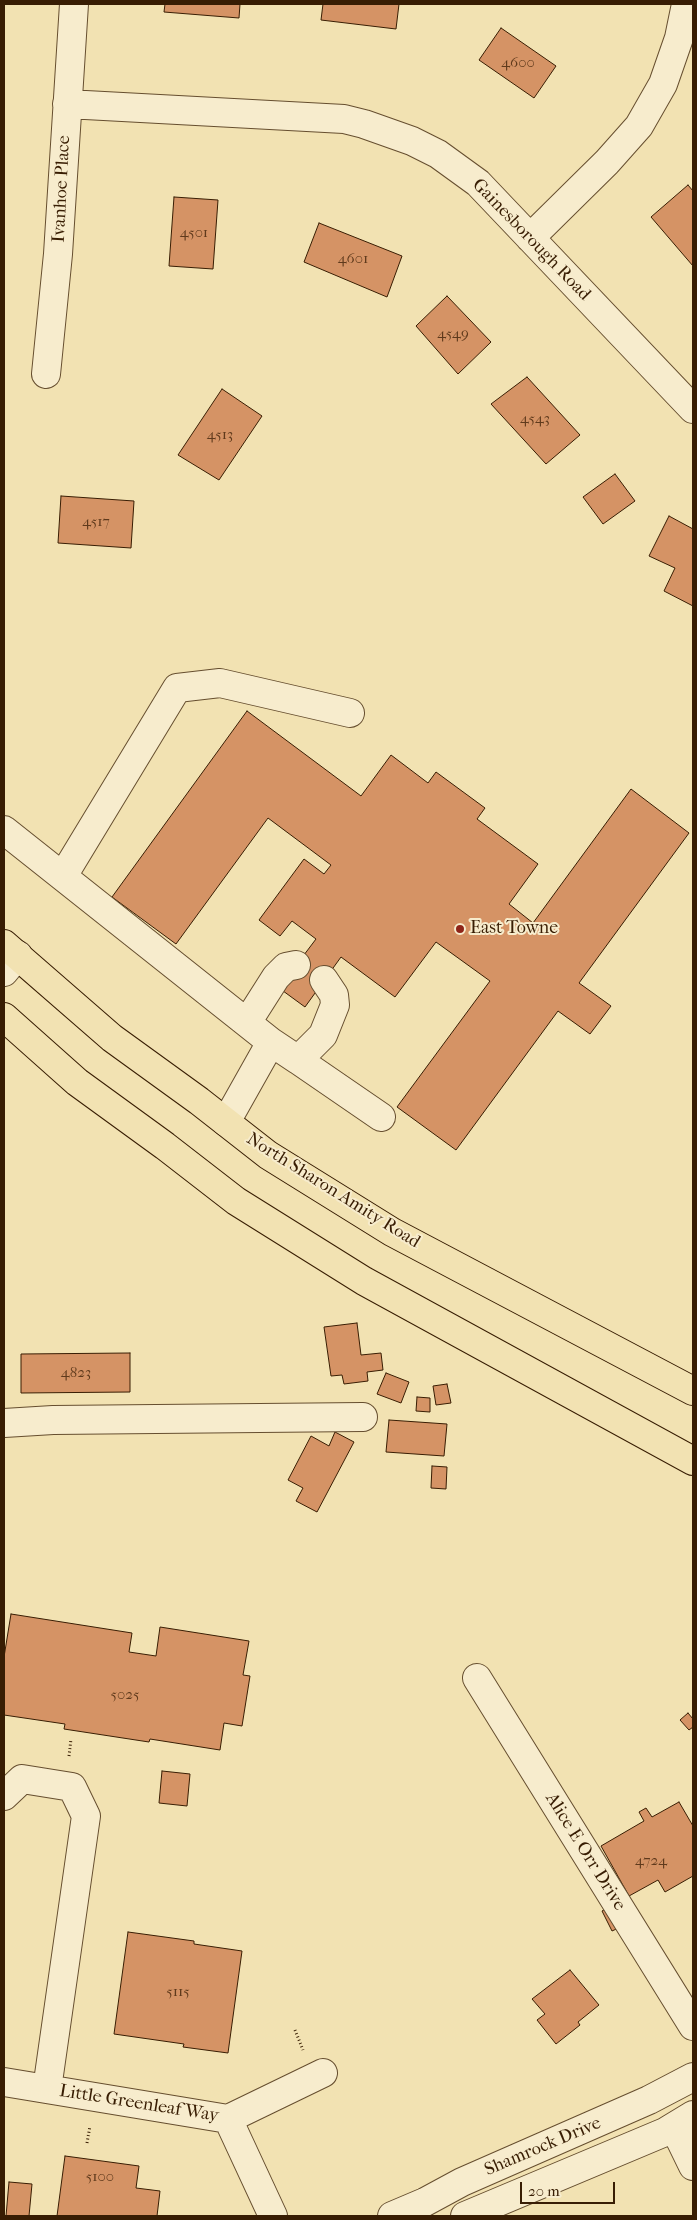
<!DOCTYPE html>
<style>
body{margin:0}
#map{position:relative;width:697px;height:2220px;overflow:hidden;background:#f2e2b2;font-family:"IM FELL French Canon",serif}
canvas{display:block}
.frame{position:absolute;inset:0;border:5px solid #381d03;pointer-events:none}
.scale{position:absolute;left:520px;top:2182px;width:95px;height:22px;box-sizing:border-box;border:2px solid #381d03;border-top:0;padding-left:6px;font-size:15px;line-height:18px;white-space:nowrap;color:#381d03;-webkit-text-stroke:4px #f7eccd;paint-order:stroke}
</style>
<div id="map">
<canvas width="697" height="2220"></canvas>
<div class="frame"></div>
<div class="scale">20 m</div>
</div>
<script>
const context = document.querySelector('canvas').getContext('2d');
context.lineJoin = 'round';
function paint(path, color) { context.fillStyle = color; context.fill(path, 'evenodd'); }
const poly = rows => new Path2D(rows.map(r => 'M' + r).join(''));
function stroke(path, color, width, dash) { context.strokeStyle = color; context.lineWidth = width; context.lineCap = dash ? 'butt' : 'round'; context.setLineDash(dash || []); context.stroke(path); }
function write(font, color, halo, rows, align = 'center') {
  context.font = font + ' "IM FELL French Canon",serif'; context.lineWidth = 4; context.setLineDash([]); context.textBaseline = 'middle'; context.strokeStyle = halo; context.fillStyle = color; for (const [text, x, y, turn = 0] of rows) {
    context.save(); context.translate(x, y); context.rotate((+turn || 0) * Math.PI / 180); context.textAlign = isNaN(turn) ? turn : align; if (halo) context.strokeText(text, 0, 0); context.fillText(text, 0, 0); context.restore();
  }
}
const building = poly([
 [165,4,240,4,239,18,164,12,165,4],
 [323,4,399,4,396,29,321,20,323,4],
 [501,28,556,66,534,98,479,60,501,28],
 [688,185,693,191,693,266,651,217,688,185],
 [174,197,218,200,213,269,169,266,174,197],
 [319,223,402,256,387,297,304,262,319,223],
 [447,296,491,342,458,374,416,326,447,296],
 [527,377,580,435,546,464,491,404,527,377],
 [222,389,262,416,219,480,178,455,222,389],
 [615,474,635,501,603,524,583,497,615,474],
 [61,496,134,501,131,548,58,543,61,496],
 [669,516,693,529,693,606,664,591,675,568,649,556,669,516],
 [247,711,361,796,391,755,428,783,436,772,485,808,477,819,538,864,509,904,533,923,631,789,689,833,579,983,611,1006,590,1034,558,1011,456,1150,397,1107,490,981,436,942,395,997,341,957,305,1007,279,988,316,939,292,921,280,936,259,920,304,859,324,874,331,865,268,818,176,944,112,897,247,711],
 [357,1323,361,1355,381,1353,383,1370,367,1372,368,1381,344,1384,342,1375,331,1376,324,1327,357,1323],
 [130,1353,130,1392,21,1393,21,1354,130,1353],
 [386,1373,409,1382,401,1403,377,1394,386,1373],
 [447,1384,451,1403,436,1405,433,1386,447,1384],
 [417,1397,430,1398,430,1412,416,1411,417,1397],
 [389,1420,447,1424,444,1456,386,1452,389,1420],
 [335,1432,354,1442,317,1512,296,1501,303,1488,288,1480,311,1436,329,1446,335,1432],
 [432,1466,447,1467,446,1489,431,1488,432,1466],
 [11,1614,132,1633,129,1652,156,1656,160,1627,249,1641,243,1675,250,1676,242,1726,224,1723,220,1750,150,1739,149,1742,64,1729,65,1724,4,1715,4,1657,11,1614],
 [688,1713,693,1719,693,1727,689,1730,680,1720,688,1713],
 [162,1771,190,1774,187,1806,159,1803,162,1771],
 [679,1802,693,1826,693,1876,665,1892,658,1880,629,1896,601,1846,644,1821,639,1812,646,1808,652,1817,679,1802],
 [612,1905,623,1926,612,1931,602,1911,612,1905],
 [128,1932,194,1941,194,1944,242,1951,228,2053,183,2047,184,2044,114,2034,128,1932],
 [570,1970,599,2005,578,2022,580,2025,556,2044,537,2020,545,2014,532,1999,570,1970],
 [65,2156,139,2166,136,2188,160,2191,157,2216,57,2216,65,2156],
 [9,2182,32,2184,29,2216,6,2216,9,2182]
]);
paint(building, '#d59365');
stroke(building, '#381d03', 1);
const minor = poly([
 [67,104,344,119,364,124,412,141,438,154,478,183,693,409],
 [530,238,607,162,639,126,663,84,679,38,686,4],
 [46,374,58,254,74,4],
 [4,830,271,1042,226,1122],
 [63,876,177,688,220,683,350,713],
 [4,972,18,955],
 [248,1021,276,977,286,967,296,965],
 [271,1042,298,1060,323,1035,335,1005,334,995,324,980],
 [298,1060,381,1117],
 [4,1423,53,1420,363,1417],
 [477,1678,693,2026],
 [4,1796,22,1779,72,1787,86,1816,47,2089],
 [4,2082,228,2119,273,2216],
 [228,2119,323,2073],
 [674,2127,693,2166],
 [392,2216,425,2202,462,2182,649,2100,693,2077],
 [465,2216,665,2132,693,2115]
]);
const major = poly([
 [4,944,112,1038,199,1101,268,1155,392,1232,693,1391],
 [4,1017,77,1082,165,1146,236,1201,364,1281,693,1461]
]);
stroke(minor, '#664e2f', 30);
stroke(major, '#381d03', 30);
stroke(poly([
 [69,1756,71,1739],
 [295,2030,303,2050],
 [87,2143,90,2126]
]), '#381d03', 3, [1, 2.5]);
stroke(minor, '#f7eccd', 28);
stroke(major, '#f2e2b2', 28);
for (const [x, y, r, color] of [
 [460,929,5,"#8f2418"]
]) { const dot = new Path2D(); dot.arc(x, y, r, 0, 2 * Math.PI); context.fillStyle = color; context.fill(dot); stroke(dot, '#f7eccd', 2); }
write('15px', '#5f3a1c', null, [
 ["4600",518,63],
 ["4501",194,233],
 ["4601",353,259],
 ["4549",453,334],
 ["4543",535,419],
 ["4513",220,435],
 ["4517",96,522],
 ["4823",76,1373],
 ["5025",125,1695],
 ["4724",651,1861],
 ["5115",178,1992],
 ["5100",100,2177]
]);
write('18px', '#381d03', '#f7eccd', [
 ["Ivanhoe Place",62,189,-87],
 ["Gainesborough Road",531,240,46],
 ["North Sharon Amity Road",333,1191,32],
 ["Alice E Orr Drive",585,1852,58],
 ["Little Greenleaf Way",139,2104,9],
 ["Shamrock Drive",543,2147,-23]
]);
write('18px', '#381d03', '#f7eccd', [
 ["East Towne",470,929]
], 'left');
</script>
